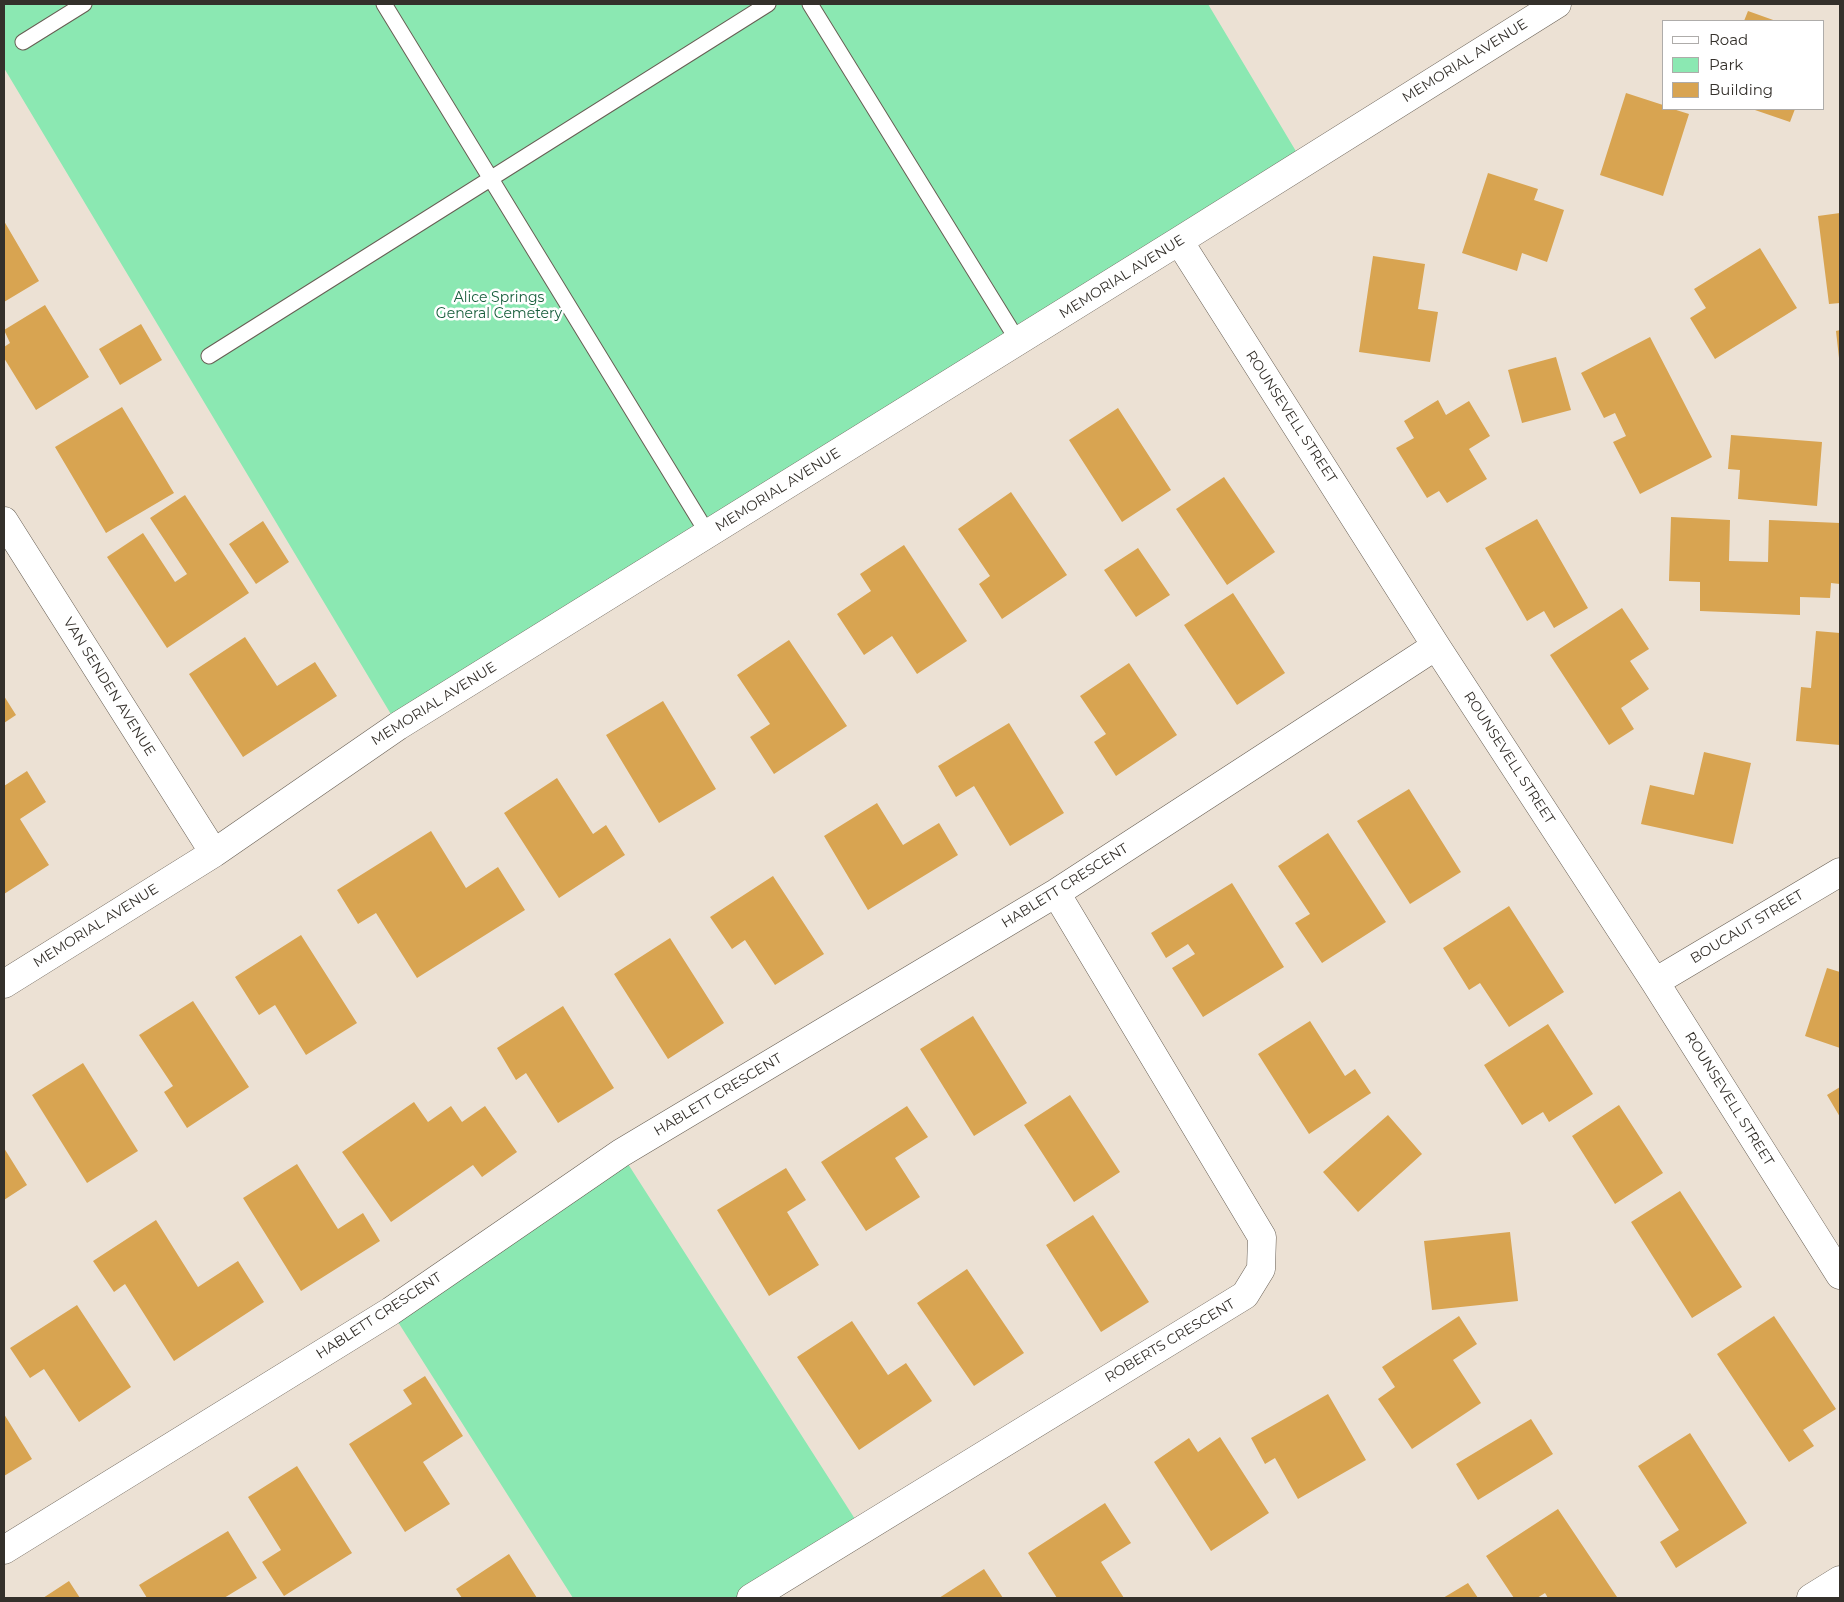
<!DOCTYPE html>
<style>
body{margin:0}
#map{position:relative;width:1844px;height:1602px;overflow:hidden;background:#ece1d4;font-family:Montserrat,sans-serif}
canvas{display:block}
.frame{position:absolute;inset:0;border:5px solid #34302b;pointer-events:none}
.legend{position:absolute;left:1662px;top:20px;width:162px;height:90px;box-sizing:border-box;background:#fff;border:1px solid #aeacaa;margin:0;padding:6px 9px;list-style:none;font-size:15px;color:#34302b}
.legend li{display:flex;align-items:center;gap:10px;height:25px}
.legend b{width:25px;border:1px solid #aeacaa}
</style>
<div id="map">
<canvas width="1844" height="1602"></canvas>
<div class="frame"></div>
<ul class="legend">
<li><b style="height:6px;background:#fff"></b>Road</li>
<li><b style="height:14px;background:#8be8b2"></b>Park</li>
<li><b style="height:14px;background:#d8a451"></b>Building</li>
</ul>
</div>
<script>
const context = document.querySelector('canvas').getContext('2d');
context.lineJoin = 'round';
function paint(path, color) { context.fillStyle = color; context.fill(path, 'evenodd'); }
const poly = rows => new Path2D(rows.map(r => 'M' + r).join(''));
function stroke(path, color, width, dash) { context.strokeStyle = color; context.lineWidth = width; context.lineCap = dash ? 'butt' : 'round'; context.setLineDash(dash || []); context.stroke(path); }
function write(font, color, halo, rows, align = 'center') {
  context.font = font + ' Montserrat,sans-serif'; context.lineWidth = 5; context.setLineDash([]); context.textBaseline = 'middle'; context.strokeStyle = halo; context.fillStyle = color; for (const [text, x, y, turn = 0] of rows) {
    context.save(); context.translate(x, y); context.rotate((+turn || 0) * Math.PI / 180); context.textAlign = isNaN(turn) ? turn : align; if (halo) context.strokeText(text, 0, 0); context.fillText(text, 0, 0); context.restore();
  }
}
paint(poly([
 [4,4,1208,4,1303,163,398,726,4,68],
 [621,1153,862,1530,751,1598,573,1598,391,1311]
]), '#8be8b2');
paint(poly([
 [1748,11,1776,21,1744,21],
 [1626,93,1663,105,1663,109,1673,109,1689,114,1663,196,1600,175],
 [1752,109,1795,109,1790,122],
 [1488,173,1538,189,1534,200,1564,210,1547,262,1522,253,1517,271,1462,253],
 [1840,213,1840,303,1829,304,1818,216],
 [4,221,39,281,4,302],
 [1760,248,1797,308,1715,359,1690,318,1706,308,1694,289],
 [1373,256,1425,264,1418,309,1438,312,1430,362,1359,352],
 [45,305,89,377,36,410,4,358,4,347,10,343,4,330],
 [141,324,162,360,120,385,99,349],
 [1840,330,1840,358,1839,358,1836,331],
 [1650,337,1712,457,1640,494,1613,442,1626,436,1615,413,1604,418,1581,373],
 [1556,357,1571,410,1522,423,1508,370],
 [1438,400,1446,415,1469,401,1490,436,1469,449,1487,479,1447,503,1439,491,1427,498,1396,448,1414,438,1404,421],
 [122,407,174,493,106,533,55,447],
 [1118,408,1171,490,1122,522,1069,440],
 [1731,435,1822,442,1817,506,1738,499,1740,470,1728,469],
 [1224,477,1275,552,1227,585,1176,509],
 [1011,492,1067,575,1002,619,979,584,990,576,958,529],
 [185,495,249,593,167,648,107,557,143,533,175,582,187,574,150,518],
 [1671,517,1730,520,1729,561,1768,562,1769,520,1840,523,1840,584,1831,583,1830,598,1800,597,1800,615,1700,611,1700,582,1669,581],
 [1537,519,1588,608,1554,628,1544,611,1527,621,1485,548],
 [263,521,289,562,256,584,229,544],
 [904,545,967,641,917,674,892,636,864,655,837,614,871,591,860,574],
 [1138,548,1170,595,1136,617,1104,570],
 [1233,593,1285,673,1237,705,1184,625],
 [1622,608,1649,649,1630,661,1649,689,1621,708,1634,729,1609,745,1550,655],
 [1816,631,1840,633,1840,745,1796,741,1801,687,1811,688],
 [245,637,277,686,315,662,337,696,243,757,189,674],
 [789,640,847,726,774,774,750,737,770,724,737,675],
 [1129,663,1177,735,1116,776,1094,742,1106,734,1080,696],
 [4,696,16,715,4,723],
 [663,701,716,789,659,823,606,735],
 [1009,723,1064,813,1010,846,974,786,956,797,938,766],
 [1704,752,1751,763,1733,844,1641,824,1650,785,1694,795],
 [27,771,46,802,20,819,49,865,4,894,4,786],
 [557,778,593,834,606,825,625,855,559,898,504,813],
 [1409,789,1461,872,1410,904,1357,821],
 [877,803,903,845,939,823,958,855,868,910,824,836],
 [431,831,466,888,498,867,525,910,417,978,376,913,358,924,337,890],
 [1328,833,1386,922,1322,963,1295,923,1310,914,1278,866],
 [773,876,824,954,775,985,745,940,732,949,710,917],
 [1232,883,1284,967,1203,1017,1172,968,1195,954,1188,944,1166,958,1151,933],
 [1509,906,1564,992,1509,1027,1480,983,1469,990,1443,948],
 [301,935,357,1023,306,1055,275,1005,259,1015,235,977],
 [670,938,724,1023,668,1059,614,974],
 [1827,968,1840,972,1840,1048,1805,1036],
 [193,1001,249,1087,187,1128,164,1092,173,1086,139,1035],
 [563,1006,614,1088,558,1123,526,1073,516,1080,497,1048],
 [973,1016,1027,1103,974,1136,920,1049],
 [1310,1021,1345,1076,1355,1069,1371,1093,1309,1134,1258,1054],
 [1548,1024,1593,1094,1549,1122,1543,1112,1522,1125,1484,1065],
 [83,1063,138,1151,87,1183,32,1095],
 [1840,1087,1840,1117,1827,1095],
 [1070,1095,1120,1172,1074,1202,1024,1125],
 [414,1102,428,1122,451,1106,462,1122,485,1106,517,1152,482,1177,473,1165,391,1222,342,1152],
 [1619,1105,1663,1173,1615,1204,1572,1136],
 [907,1106,928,1137,895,1158,920,1197,866,1231,821,1162],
 [1388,1115,1422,1154,1358,1212,1323,1172],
 [4,1148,27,1185,4,1200],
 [297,1164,338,1229,363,1213,380,1241,301,1291,243,1198],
 [786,1168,806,1200,787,1212,819,1265,769,1296,717,1210],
 [1680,1191,1742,1287,1692,1318,1631,1222],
 [1093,1215,1149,1302,1101,1332,1046,1245],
 [156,1220,198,1287,238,1261,264,1302,174,1361,125,1284,114,1292,93,1261],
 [1510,1232,1518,1301,1432,1310,1424,1241],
 [967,1269,1024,1353,974,1386,917,1303],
 [77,1305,131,1387,79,1422,44,1369,30,1378,10,1348],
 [1459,1316,1477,1344,1453,1360,1481,1403,1412,1449,1378,1399,1395,1387,1382,1367],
 [1774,1316,1836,1409,1803,1430,1814,1446,1789,1462,1717,1354],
 [852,1321,888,1375,906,1363,932,1401,859,1450,797,1357],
 [425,1376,463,1436,423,1462,450,1504,405,1532,349,1444,412,1404,403,1390],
 [1328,1394,1366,1460,1298,1499,1275,1458,1265,1464,1251,1438],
 [4,1414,32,1459,4,1476],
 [1531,1419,1553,1454,1478,1500,1456,1464],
 [1690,1433,1747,1523,1676,1568,1660,1542,1679,1530,1638,1466],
 [1220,1437,1269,1513,1211,1551,1154,1462,1189,1438,1198,1452],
 [297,1466,352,1553,284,1596,262,1562,281,1550,248,1497],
 [1105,1503,1131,1543,1101,1562,1124,1598,1057,1598,1028,1553],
 [1558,1509,1617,1597,1615,1598,1548,1598,1545,1593,1537,1598,1514,1598,1486,1556],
 [228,1531,257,1578,224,1598,147,1598,139,1585],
 [509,1554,537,1598,462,1598,456,1589],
 [984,1569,1003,1598,939,1598],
 [69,1581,80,1598,43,1598],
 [1468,1583,1478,1598,1443,1598]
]), '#d8a451');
const lane = poly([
 [384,4,708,534],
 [810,4,1018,341],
 [23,42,84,4],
 [209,356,768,4]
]);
const street = poly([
 [1179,241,1436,646,1655,982,1840,1275],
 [4,521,214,853],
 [1655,982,1840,872],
 [4,984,214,853,398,726,1179,241,1557,4],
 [4,1550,391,1311,621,1153,1056,893,1436,646],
 [751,1598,1245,1295,1261,1269,1262,1237,1056,893],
 [1811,1598,1840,1580]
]);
stroke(lane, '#675e53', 17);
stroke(street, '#675e53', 29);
stroke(lane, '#fff', 15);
stroke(street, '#fff', 28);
write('14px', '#34302b', '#fff', [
 ["MEMORIAL AVENUE",1465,61,-32],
 ["MEMORIAL AVENUE",1122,277,-32],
 ["ROUNSEVELL STREET",1291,417,57],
 ["MEMORIAL AVENUE",778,490,-32],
 ["VAN SENDEN AVENUE",109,687,58],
 ["MEMORIAL AVENUE",434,704,-32],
 ["ROUNSEVELL STREET",1509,758,57],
 ["HABLETT CRESCENT",1065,886,-32],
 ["MEMORIAL AVENUE",96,926,-32],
 ["BOUCAUT STREET",1747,927,-31],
 ["HABLETT CRESCENT",718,1095,-31],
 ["ROUNSEVELL STREET",1729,1099,58],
 ["HABLETT CRESCENT",379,1316,-33],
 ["ROBERTS CRESCENT",1170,1341,-31]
]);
write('14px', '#175d3b', '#fff', [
 ["Alice Springs",499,298],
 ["General Cemetery",499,314]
]);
</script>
